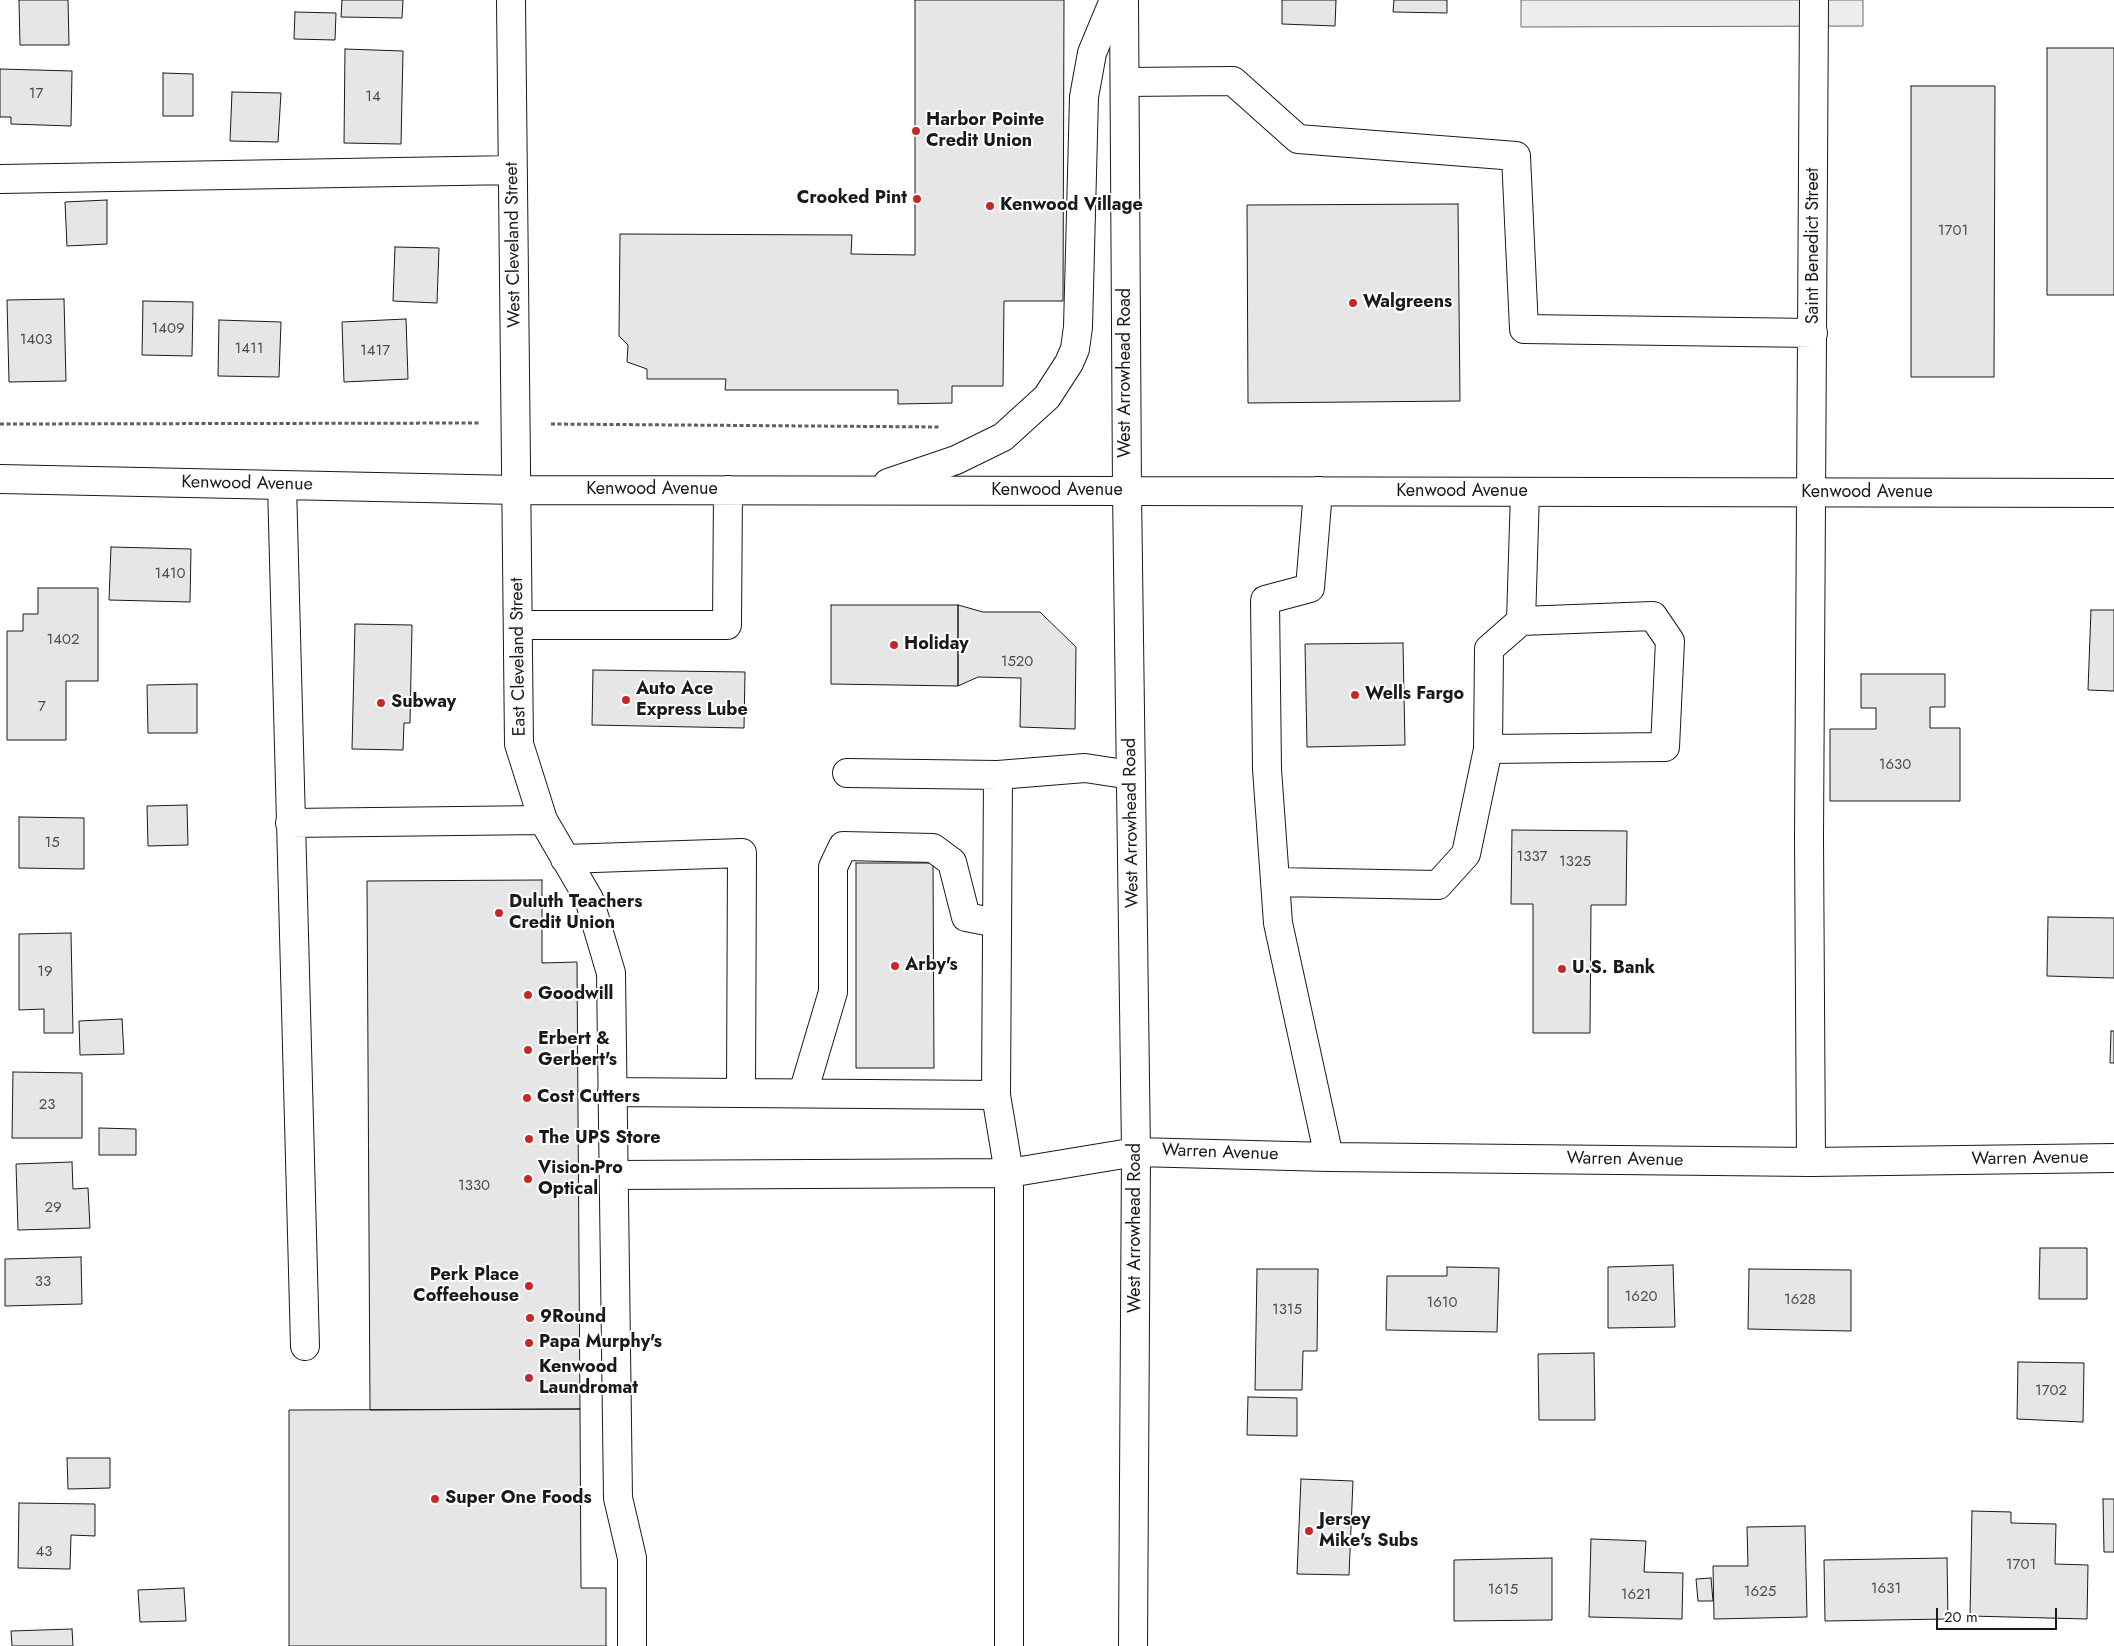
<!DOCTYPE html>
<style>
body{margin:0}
#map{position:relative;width:2114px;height:1646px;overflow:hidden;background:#fff;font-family:Jost,sans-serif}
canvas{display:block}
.scale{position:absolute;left:1936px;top:1608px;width:121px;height:22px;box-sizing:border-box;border:2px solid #1a1a1a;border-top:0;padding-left:6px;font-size:15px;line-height:18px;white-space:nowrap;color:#1a1a1a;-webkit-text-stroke:4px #fff;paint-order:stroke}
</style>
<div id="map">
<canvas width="2114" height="1646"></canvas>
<div class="scale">20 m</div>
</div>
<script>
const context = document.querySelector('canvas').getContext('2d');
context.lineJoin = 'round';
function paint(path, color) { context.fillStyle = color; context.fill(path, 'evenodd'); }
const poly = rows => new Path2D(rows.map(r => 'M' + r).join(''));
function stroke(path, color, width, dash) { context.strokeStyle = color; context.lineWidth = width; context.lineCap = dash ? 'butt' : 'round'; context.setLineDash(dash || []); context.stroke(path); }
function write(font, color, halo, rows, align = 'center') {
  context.font = font + ' Jost,sans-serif'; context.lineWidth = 4; context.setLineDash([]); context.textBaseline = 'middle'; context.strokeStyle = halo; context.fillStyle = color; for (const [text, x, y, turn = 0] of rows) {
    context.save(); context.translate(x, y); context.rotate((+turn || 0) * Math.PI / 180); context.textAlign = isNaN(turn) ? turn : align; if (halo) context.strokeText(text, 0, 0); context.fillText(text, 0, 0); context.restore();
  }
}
const parking = poly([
 [1521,0,1863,0,1863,26,1521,27,1521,0]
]);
paint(parking, '#ededed');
stroke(parking, '#6a6a6a', 1);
const building = poly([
 [19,0,68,0,69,45,20,45,19,0],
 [342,0,403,0,402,18,341,17,342,0],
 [915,0,1064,0,1063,301,1004,301,1003,386,952,386,952,403,898,404,898,390,725,390,726,379,647,379,647,369,627,362,628,345,619,336,620,234,852,235,851,254,915,255,915,0],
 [1282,0,1336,0,1335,26,1282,24,1282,0],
 [1394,0,1447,0,1447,13,1393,12,1394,0],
 [295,12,336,13,335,40,294,39,295,12],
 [2047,48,2114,48,2114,295,2047,295,2047,48],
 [345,49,403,51,401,144,344,143,345,49],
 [0,69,72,71,71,126,11,124,11,117,0,117,0,69],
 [163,73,193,74,193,116,163,116,163,73],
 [1911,86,1995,86,1994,377,1911,377,1911,86],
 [232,92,281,93,278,142,230,141,232,92],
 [107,200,107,244,67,246,65,202,107,200],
 [1458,204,1460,401,1248,403,1247,205,1458,204],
 [395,247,439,248,437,303,393,301,395,247],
 [64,299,66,381,9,382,7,300,64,299],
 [143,301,193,302,192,356,142,355,143,301],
 [406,319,408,379,344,382,342,322,406,319],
 [219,320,281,322,279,377,218,376,219,320],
 [111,547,191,549,190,602,109,600,111,547],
 [38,588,98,588,98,681,66,681,66,740,7,740,7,631,23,631,23,614,38,614,38,588],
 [831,605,958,605,958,686,831,684,831,605],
 [958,605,983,612,1040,612,1076,647,1075,729,1020,727,1021,678,978,677,958,686,958,605],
 [2091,610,2114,610,2114,691,2088,690,2091,610],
 [355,624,412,625,410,723,404,723,403,750,352,749,355,624],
 [1403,643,1405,745,1307,747,1305,644,1403,643],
 [593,670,745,672,744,728,592,725,593,670],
 [1861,674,1945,674,1945,707,1930,707,1930,728,1960,728,1960,801,1830,801,1830,729,1876,729,1876,708,1861,708,1861,674],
 [197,684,197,733,148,733,147,685,197,684],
 [187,805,188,845,148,846,147,806,187,805],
 [19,817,84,818,84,869,19,868,19,817],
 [1512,830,1627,831,1626,905,1591,905,1590,1033,1533,1033,1533,904,1511,904,1512,830],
 [856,863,933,863,934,1068,856,1068,856,863],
 [542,880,542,963,577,962,580,1409,370,1410,367,881,542,880],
 [2048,917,2114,918,2114,978,2047,976,2048,917],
 [71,933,73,1033,44,1033,44,1009,19,1010,19,934,71,933],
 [122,1019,124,1054,80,1055,79,1021,122,1019],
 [2111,1031,2114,1031,2114,1063,2110,1063,2111,1031],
 [13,1072,82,1073,82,1138,12,1138,13,1072],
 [99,1128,136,1129,136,1155,99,1155,99,1128],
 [72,1162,73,1189,88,1188,90,1228,18,1230,16,1164,72,1162],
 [2040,1248,2087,1248,2087,1299,2039,1299,2040,1248],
 [81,1257,82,1304,5,1306,5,1259,81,1257],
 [1673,1265,1675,1327,1608,1328,1608,1267,1673,1265],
 [1447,1267,1499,1268,1497,1332,1386,1330,1387,1276,1447,1276,1447,1267],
 [1257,1269,1318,1269,1317,1351,1303,1351,1302,1390,1255,1390,1257,1269],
 [1749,1269,1851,1270,1851,1331,1748,1329,1749,1269],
 [1594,1353,1595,1420,1539,1420,1538,1354,1594,1353],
 [2018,1362,2084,1363,2083,1422,2017,1419,2018,1362],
 [1248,1397,1297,1398,1297,1436,1247,1435,1248,1397],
 [580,1409,581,1588,606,1588,606,1646,289,1646,289,1410,580,1409],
 [67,1458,110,1458,110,1488,68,1489,67,1458],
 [1301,1479,1353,1481,1349,1575,1297,1574,1301,1479],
 [2103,1499,2114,1499,2114,1552,2104,1552,2103,1499],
 [19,1503,95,1504,95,1536,71,1535,70,1569,18,1568,19,1503],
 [1972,1511,2011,1512,2011,1523,2056,1524,2055,1564,2088,1565,2087,1619,1970,1616,1972,1511],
 [1805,1526,1807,1617,1714,1619,1713,1566,1748,1566,1747,1527,1805,1526],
 [1591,1539,1646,1541,1644,1572,1683,1573,1682,1619,1589,1617,1591,1539],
 [1552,1558,1552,1620,1454,1621,1454,1560,1552,1558],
 [1947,1558,1948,1619,1825,1621,1824,1560,1947,1558],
 [1711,1578,1713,1601,1698,1601,1696,1579,1711,1578],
 [184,1588,186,1621,140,1622,138,1590,184,1588],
 [72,1629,73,1646,12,1646,11,1631,72,1629]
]);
paint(building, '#e6e6e6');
stroke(building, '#1a1a1a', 1);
const minor = poly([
 [511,0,519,744,543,820,589,899,611,973,618,1498,632,1558,632,1646],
 [1125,82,1233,81,1298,139,1516,156,1524,329,1813,333],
 [0,179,513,170],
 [0,479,517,490,1127,491,1136,1152,1133,1646],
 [888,483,956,460,1003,437,1047,397,1069,363,1075,349,1078,327,1084,97,1092,53,1114,0],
 [282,485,305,1346],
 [1318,491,1310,588,1265,600,1267,769,1278,923,1329,1157],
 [1521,621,1489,649,1488,749,1665,747,1670,641,1653,616,1521,621,1525,492],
 [519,625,727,625,728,490],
 [847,773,998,775,1085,768,1131,775],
 [998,775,996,1095,1009,1173,1009,1646],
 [290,823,543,820],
 [565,859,742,853,741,1093],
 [1275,882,1438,885,1466,854,1488,749],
 [612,1092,996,1095],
 [803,1093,833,992,833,867,843,846,933,848,952,862,966,917,997,923],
 [1811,1162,1809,838,1814,0],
 [615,1175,1009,1173,1136,1152,1329,1157,1811,1162,2114,1158]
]);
const major = poly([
 [1124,0,1127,491,2114,493]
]);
stroke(minor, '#1a1a1a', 30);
stroke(major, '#1a1a1a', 30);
stroke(poly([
 [0,424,479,423],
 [551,424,939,427]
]), '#5f5f5f', 3, [4, 2.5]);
stroke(minor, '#fff', 28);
stroke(major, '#fff', 28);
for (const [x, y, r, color] of [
 [916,131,5,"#c62828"],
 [917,199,5,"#c62828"],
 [990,206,5,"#c62828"],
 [1353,303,5,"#c62828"],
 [894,645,5,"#c62828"],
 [1355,695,5,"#c62828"],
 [626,700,5,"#c62828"],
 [381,703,5,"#c62828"],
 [499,913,5,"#c62828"],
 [895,966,5,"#c62828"],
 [1562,969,5,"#c62828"],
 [528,995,5,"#c62828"],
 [528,1050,5,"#c62828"],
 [527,1098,5,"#c62828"],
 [529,1139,5,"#c62828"],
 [528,1179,5,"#c62828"],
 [529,1286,5,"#c62828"],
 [530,1318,5,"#c62828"],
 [529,1343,5,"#c62828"],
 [529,1378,5,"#c62828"],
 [435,1499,5,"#c62828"],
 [1309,1531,5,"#c62828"]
]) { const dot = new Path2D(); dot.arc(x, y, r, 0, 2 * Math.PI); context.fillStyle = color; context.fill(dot); stroke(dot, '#fff', 2); }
write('15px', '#4d4d4d', null, [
 ["17",36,94],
 ["14",373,97],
 ["1701",1953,231],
 ["1409",168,329],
 ["1403",36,340],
 ["1411",249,349],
 ["1417",375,351],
 ["1410",170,574],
 ["1402",63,640],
 ["1520",1017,662],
 ["7",42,707],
 ["1630",1895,765],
 ["15",52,843],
 ["1337",1532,857],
 ["1325",1575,862],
 ["19",45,972],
 ["23",47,1105],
 ["1330",474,1186],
 ["29",53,1208],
 ["33",43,1282],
 ["1620",1641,1297],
 ["1628",1800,1300],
 ["1610",1442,1303],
 ["1315",1287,1310],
 ["1702",2051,1391],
 ["43",44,1552],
 ["1701",2021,1565],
 ["1631",1886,1589],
 ["1615",1503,1590],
 ["1625",1760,1592],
 ["1621",1636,1595]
]);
write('bold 18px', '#1a1a1a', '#fff', [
 ["Harbor Pointe",926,121],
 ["Credit Union",926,142],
 ["Crooked Pint",907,199,"right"],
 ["Kenwood Village",1000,206],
 ["Walgreens",1363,303],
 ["Holiday",904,645],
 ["Auto Ace",636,690],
 ["Express Lube",636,711],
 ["Wells Fargo",1365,695],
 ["Subway",391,703],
 ["Duluth Teachers",509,903],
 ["Credit Union",509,924],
 ["Arby's",905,966],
 ["U.S. Bank",1572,969],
 ["Goodwill",538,995],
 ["Erbert &",538,1040],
 ["Gerbert's",538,1061],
 ["Cost Cutters",537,1098],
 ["The UPS Store",539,1139],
 ["Vision-Pro",538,1169],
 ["Optical",538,1190],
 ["Perk Place",519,1276,"right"],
 ["Coffeehouse",519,1297,"right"],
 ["9Round",540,1318],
 ["Papa Murphy's",539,1343],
 ["Kenwood",539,1368],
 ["Laundromat",539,1389],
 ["Super One Foods",445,1499],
 ["Jersey",1319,1521],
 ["Mike's Subs",1319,1542]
], 'left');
write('18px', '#1a1a1a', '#fff', [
 ["West Cleveland Street",514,245,-91],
 ["Saint Benedict Street",1814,246,-90],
 ["West Arrowhead Road",1126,373,-90],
 ["Kenwood Avenue",247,484,1],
 ["Kenwood Avenue",652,490],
 ["Kenwood Avenue",1057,491],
 ["Kenwood Avenue",1462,492],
 ["Kenwood Avenue",1867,493],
 ["East Cleveland Street",519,657,-91],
 ["West Arrowhead Road",1132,823,-91],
 ["Warren Avenue",1220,1153,2],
 ["Warren Avenue",2030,1159,-1],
 ["Warren Avenue",1625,1160,1],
 ["West Arrowhead Road",1136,1228,-90]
]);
</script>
